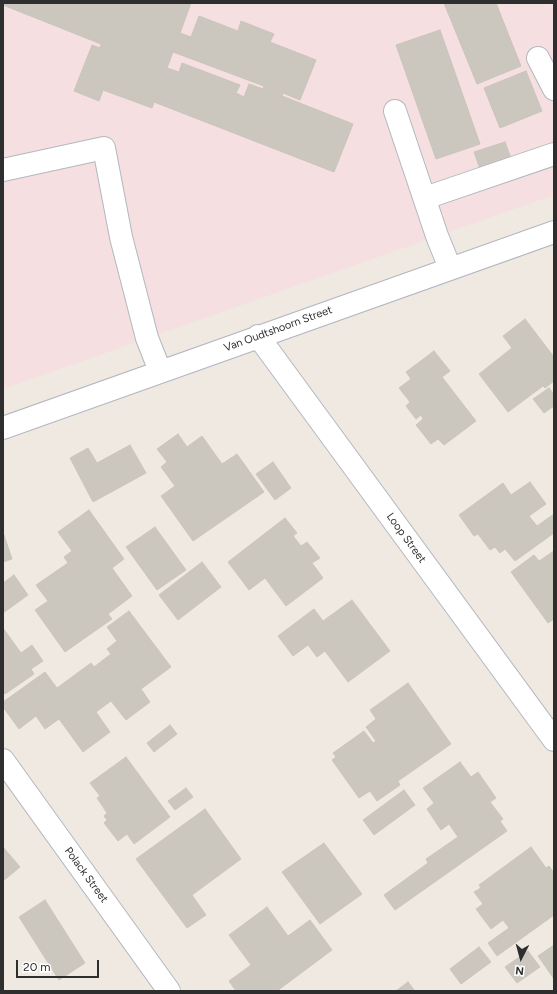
<!DOCTYPE html>
<style>
body{margin:0}
#map{position:relative;width:557px;height:994px;overflow:hidden;background:#efe9e1;font-family:Figtree,sans-serif}
canvas{display:block}
.frame{position:absolute;inset:0;border:4px solid #2e2e2e;pointer-events:none}
.north{position:absolute;left:501px;top:938px;width:40px;height:40px;-webkit-text-stroke:3px #fff;paint-order:stroke;rotate:186deg;font-size:11px;font-weight:700;line-height:16px;text-align:center;color:#2e2e2e}
.north::after{content:'';display:block;margin:auto;width:14px;height:18px;background:#2e2e2e;clip-path:polygon(50% 0,100% 100%,50% 72%,0 100%)}
.scale{position:absolute;left:16px;top:960px;width:83px;height:18px;box-sizing:border-box;border:2px solid #2e2e2e;border-top:0;padding-left:5px;font-size:12px;line-height:14px;white-space:nowrap;color:#2e2e2e;-webkit-text-stroke:3px #fff;paint-order:stroke}
</style>
<div id="map">
<canvas width="557" height="994"></canvas>
<div class="frame"></div>
<div class="north">N</div>
<div class="scale">20 m</div>
</div>
<script>
const context = document.querySelector('canvas').getContext('2d');
context.lineJoin = 'round';
function paint(path, color) { context.fillStyle = color; context.fill(path, 'evenodd'); }
const poly = rows => new Path2D(rows.map(r => 'M' + r).join(''));
function stroke(path, color, width, dash) { context.strokeStyle = color; context.lineWidth = width; context.lineCap = dash ? 'butt' : 'round'; context.setLineDash(dash || []); context.stroke(path); }
function write(font, color, halo, rows, align = 'center') {
  context.font = font + ' Figtree,sans-serif'; context.lineWidth = 3; context.setLineDash([]); context.textBaseline = 'middle'; context.strokeStyle = halo; context.fillStyle = color; for (const [text, x, y, turn = 0] of rows) {
    context.save(); context.translate(x, y); context.rotate((+turn || 0) * Math.PI / 180); context.textAlign = isNaN(turn) ? turn : align; if (halo) context.strokeText(text, 0, 0); context.fillText(text, 0, 0); context.restore();
  }
}
paint(poly([
 [3,3,549,3,554,10,554,195,3,389]
]), '#f5dfe0');
const building = poly([
 [3,3,191,3,180,33,191,37,199,16,238,31,241,21,274,34,270,42,316,60,300,100,283,93,282,96,353,124,334,172,154,102,152,108,103,90,99,101,74,91,92,45,100,48,101,44,3,5,3,3],
 [173,52,264,86,263,89,249,84,244,97,236,93,240,85,182,63,179,72,167,68,173,52],
 [444,3,496,3,521,66,477,84,444,3],
 [440,30,480,144,436,159,396,45,440,30],
 [526,71,542,111,500,128,484,88,526,71],
 [505,142,512,161,481,172,474,152,505,142],
 [525,319,554,357,554,381,545,388,543,386,508,412,479,374,512,348,503,336,525,319],
 [434,351,450,371,442,377,476,421,444,445,438,439,431,444,416,425,423,419,421,415,416,419,406,406,410,402,399,388,411,379,406,372,434,351],
 [549,388,554,394,554,406,544,413,533,399,549,388],
 [178,434,187,447,202,436,222,464,237,454,264,492,193,541,161,496,175,486,161,467,167,462,157,449,178,434],
 [130,445,146,473,93,502,70,458,88,448,97,463,130,445],
 [273,462,291,488,275,500,256,474,273,462],
 [530,482,546,504,529,516,537,526,554,514,554,533,515,561,505,549,500,553,495,547,490,550,478,534,474,536,459,515,503,483,511,495,530,482],
 [89,510,124,559,112,568,132,596,108,614,112,619,65,652,35,610,48,601,36,585,68,563,64,557,72,551,58,532,89,510],
 [285,518,297,533,293,536,301,546,307,542,320,558,312,563,323,578,286,606,265,578,249,590,228,562,285,518],
 [155,527,186,570,157,590,126,547,155,527],
 [3,532,12,559,3,562,3,532],
 [554,551,554,619,548,623,511,572,534,555,539,561,554,551],
 [202,562,221,587,178,620,159,595,202,562],
 [14,575,28,595,3,613,3,583,14,575],
 [352,600,390,651,348,682,325,651,317,657,308,645,293,656,278,636,314,609,323,621,352,600],
 [129,611,171,667,141,689,150,702,126,720,111,701,96,712,110,732,83,752,59,719,45,729,36,716,19,729,3,707,3,702,45,672,57,688,91,663,94,667,111,654,107,649,117,641,107,627,129,611],
 [3,628,21,653,32,645,43,661,31,669,34,674,5,694,3,690,3,628],
 [408,683,451,744,398,781,400,785,377,801,370,791,359,798,332,760,336,757,333,753,364,731,373,743,376,741,366,727,376,719,370,710,408,683],
 [170,725,177,734,154,752,147,743,170,725],
 [126,757,170,817,134,844,127,834,118,841,104,823,107,820,104,816,107,813,97,798,100,796,90,783,126,757],
 [460,762,471,777,478,772,496,798,490,802,503,819,500,821,507,831,395,910,384,895,428,863,426,859,458,837,449,824,441,830,427,809,434,803,423,788,460,762],
 [186,788,193,797,175,810,168,801,186,788],
 [404,790,415,805,374,835,363,820,404,790],
 [205,809,241,859,192,895,206,915,187,928,136,859,205,809],
 [324,843,362,894,320,924,282,872,324,843],
 [3,847,20,867,3,881,3,847],
 [531,847,546,868,549,866,554,873,554,915,497,956,488,943,509,928,503,920,491,929,476,909,483,904,474,892,481,888,479,885,531,847],
 [45,900,85,963,59,980,19,917,45,900],
 [267,907,288,936,310,920,332,950,277,991,236,991,229,981,251,965,229,935,267,907],
 [554,945,554,979,538,956,554,945],
 [479,947,491,962,461,984,450,969,479,947],
 [528,951,540,967,517,983,505,967,528,951],
 [408,982,415,991,396,991,408,982]
]);
paint(building, '#cbc7bf');
stroke(building, '#cbc5ba', 1);
const minor = poly([
 [538,58,554,89],
 [395,111,437,236,450,268],
 [3,170,104,148,121,237,147,338,160,371],
 [425,198,554,154],
 [258,336,554,740],
 [3,428,554,232],
 [3,760,169,991]
]);
stroke(minor, '#b4b7c1', 24);
stroke(minor, '#fff', 22);
write('11px', '#2e2e2e', '#fff', [
 ["Van Oudtshoorn Street",278,329,-20],
 ["Loop Street",406,538,54],
 ["Polack Street",86,875,54]
]);
</script>
